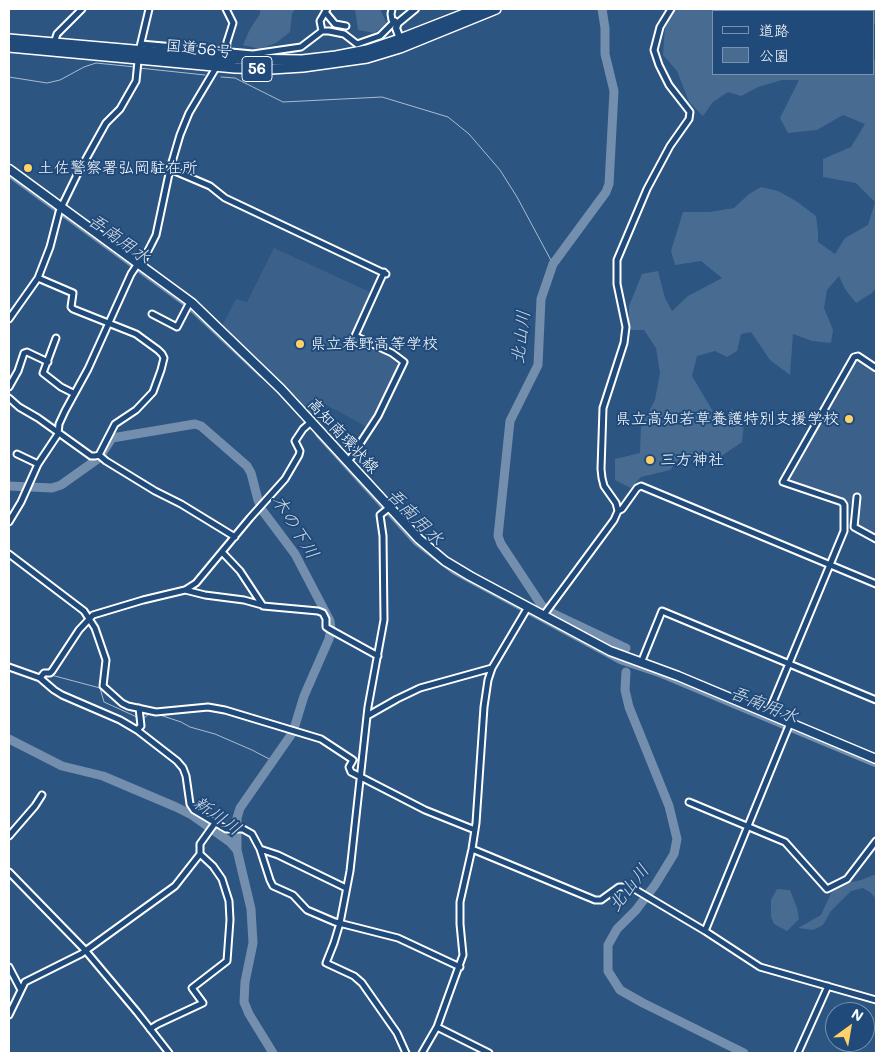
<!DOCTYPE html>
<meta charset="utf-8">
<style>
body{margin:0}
#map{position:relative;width:885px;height:1062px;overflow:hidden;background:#2c5582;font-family:Mali,"Klee One",sans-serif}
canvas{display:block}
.frame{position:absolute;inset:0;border:10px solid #fff;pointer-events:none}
.legend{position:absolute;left:712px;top:10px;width:162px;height:65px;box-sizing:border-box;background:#1f4a7a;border:1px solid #7992af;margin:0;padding:6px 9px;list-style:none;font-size:15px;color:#fff}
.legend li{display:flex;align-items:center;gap:10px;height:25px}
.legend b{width:25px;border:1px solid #7992af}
.north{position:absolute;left:825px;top:1002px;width:50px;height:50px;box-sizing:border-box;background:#1f4a7a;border:1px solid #7992af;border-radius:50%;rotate:32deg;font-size:14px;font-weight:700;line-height:20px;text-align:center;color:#fff}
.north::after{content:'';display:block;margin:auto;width:18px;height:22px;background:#ffd166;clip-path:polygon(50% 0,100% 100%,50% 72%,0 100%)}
</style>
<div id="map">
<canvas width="885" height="1062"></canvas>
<div class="frame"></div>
<ul class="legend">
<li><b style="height:6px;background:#1f4a7a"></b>道路</li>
<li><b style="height:14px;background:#486b92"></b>公園</li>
</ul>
<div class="north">N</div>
</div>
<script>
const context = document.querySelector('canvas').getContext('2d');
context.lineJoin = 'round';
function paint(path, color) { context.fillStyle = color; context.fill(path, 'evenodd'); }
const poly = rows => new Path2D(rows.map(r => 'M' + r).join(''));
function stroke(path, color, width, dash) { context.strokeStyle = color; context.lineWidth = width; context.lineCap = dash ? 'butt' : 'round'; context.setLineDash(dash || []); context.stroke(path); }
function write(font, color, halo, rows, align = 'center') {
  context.font = font + ' Mali,"Klee One",sans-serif'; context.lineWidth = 4; context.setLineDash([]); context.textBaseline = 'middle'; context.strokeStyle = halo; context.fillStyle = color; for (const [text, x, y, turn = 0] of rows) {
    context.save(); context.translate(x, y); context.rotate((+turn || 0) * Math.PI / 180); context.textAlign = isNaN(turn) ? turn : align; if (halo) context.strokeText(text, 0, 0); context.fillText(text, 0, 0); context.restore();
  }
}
paint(poly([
 [274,248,372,293,353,339,391,358,400,366,376,414,367,427,319,401,311,413,222,326,236,299,247,302],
 [859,359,876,370,876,537,857,526,856,519,859,498,854,496,853,505,789,484,787,478,790,473,793,472,795,469,792,470,854,361]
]), '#3b618b');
paint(poly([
 [260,9,295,9,292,14,290,32,276,43,260,49,243,45,250,29,260,14],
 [355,9,380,9,387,24,374,33,358,30],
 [674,9,876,9,876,22,874,24,874,11,714,11,714,74,874,74,874,60,876,60,876,288,872,293,856,303,845,289,839,276,827,290,824,308,833,330,831,343,812,341,793,334,790,375,770,360,751,332,741,334,737,351,727,357,715,351,697,356,692,376,718,420,732,409,744,422,742,442,720,457,706,452,681,457,670,470,641,477,631,488,615,480,615,459,640,453,641,427,655,400,660,373,656,348,644,330,629,330,629,306,642,274,658,271,665,298,672,311,688,296,722,278,701,261,675,265,671,251,683,212,710,212,734,208,749,194,761,187,778,191,796,201,816,216,818,232,818,242,835,254,845,238,868,225,875,202,856,183,823,177,823,159,851,147,865,124,843,115,817,130,788,133,780,118,799,80,782,80,758,87,741,96,728,92,713,102,703,116,689,102,677,71,663,55,665,26],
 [876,874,876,899,871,893,863,888,851,891,831,911,823,925,813,930,798,928,821,915,832,891,843,884,861,880],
 [777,889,790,890,797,908,799,919,787,931,774,924,771,917,771,900]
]), '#486b92');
stroke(poly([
 [139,68,205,75],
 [9,77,47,83,60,80,84,67,96,63,135,67],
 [221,77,235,78,283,102,382,97,448,117,469,134,500,170,517,197,553,264],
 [24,670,39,674],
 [51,675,100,688,104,702,139,718],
 [157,714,181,722,190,727,215,734,252,750,273,761],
 [143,719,151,712]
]), '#acbcce', 1);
stroke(poly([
 [9,175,188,306,261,375],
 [318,435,416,543,454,572,621,662,660,675,876,765]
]), '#748fad', 5);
stroke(poly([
 [602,9,605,28,605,54,614,91,609,184,606,192,553,264,541,299,538,365,510,421,498,536,501,544,542,606,554,614,626,648],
 [9,486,52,488,61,485,99,458,112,438,195,424,201,426,247,466,251,473,258,500,262,510,295,554,330,621,331,629,329,639,304,696,293,732,240,808,237,818,237,850],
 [626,672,625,690,629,707,669,806,677,839,674,854,655,885,636,910,617,929,608,945,608,971,620,990,643,1003,744,1053],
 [9,739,62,766,103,776,176,807,192,815,230,842,237,850,251,909,253,943,245,982,244,1002,249,1014,273,1053]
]), '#748fad', 9);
const minor = poly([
 [226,9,233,23,227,42,226,56],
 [392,9,391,14,392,20,398,23],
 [325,12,335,24,346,26],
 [322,31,320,21,327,9],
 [54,43,57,34,82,9],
 [141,44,253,54,301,47,322,31,329,31,344,34,357,44,380,36,395,21],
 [170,169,210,186,225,198,386,274],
 [152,314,177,327,190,302],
 [9,319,38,278,50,247,59,212,77,175,106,123,120,109,136,81,139,51,149,9],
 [56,338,43,373,61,387,73,393],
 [9,387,18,371,24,353,27,352,48,362],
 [9,398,19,407,38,418,91,456,95,456,99,455,115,424,136,410,153,392,161,370,164,358,162,354,158,350,136,334,73,309,71,307,73,293,38,278],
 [17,454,38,464],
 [99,455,106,461,155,491,181,504,235,537],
 [348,462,378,416,404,362,392,353,355,336,384,272],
 [857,497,854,527,876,539],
 [390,507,380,515,383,536,384,620,368,707,350,871,340,923,334,943,326,963,354,976,362,983,397,1033,406,1053],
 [618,511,622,509,637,488,641,486,876,584],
 [9,522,21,502,38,464,58,434,59,424,65,411,88,369,131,274,137,265,143,260,151,245,156,235,170,169,180,135,189,113,217,66],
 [222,552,240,571,263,606,318,611,323,613,326,619,326,627,329,629,378,656],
 [9,554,84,611,95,628,106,660,103,686,122,703,128,706,156,712,208,707,225,710,321,739,353,760,349,767,351,772,425,810,475,830],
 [185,590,205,595,244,600,262,605],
 [543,616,614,520,618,511,616,503,604,486,602,478,601,469,603,408,624,343,626,327,617,284,617,260,647,189,670,146,689,119,690,112,669,85,659,65,654,50,660,27,671,9],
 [641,663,662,611,876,700],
 [9,667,40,678,54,690,62,695,120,720,137,730,177,761,183,768,186,776,190,804,194,810,226,829,243,829,252,834,260,849,270,880,273,886,293,895,307,910,335,922,398,938,460,967],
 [40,678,44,673,50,673,52,671,79,630,93,615,143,600,185,590,196,583,250,518,285,479,299,455,300,451,295,441,303,429,311,422],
 [768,714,844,531,844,505,842,502,783,482,854,357,858,356,876,368],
 [367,716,397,699,420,688,492,668],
 [137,730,141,726,139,708],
 [689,802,785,842,827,889,847,879,876,841],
 [9,836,35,806,42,795],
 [260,849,278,855,346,888],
 [472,849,595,900,601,900,619,887,626,887,636,890,705,931,760,967,876,1000],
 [9,872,85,950,137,1012,169,1053],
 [705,931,790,723],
 [9,967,21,990],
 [9,1015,25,982,81,954,175,886,200,854,200,844,215,823],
 [437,1027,489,1053],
 [150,1029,158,1024,203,1003,192,988,227,961,230,920,229,901,222,879,213,866,200,854],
 [422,1053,437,1027,463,955,460,924,460,902,472,849,476,823,484,707,488,680,492,668,528,607],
 [798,1053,828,986]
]);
const tertiary = poly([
 [400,39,396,28,398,23,415,9]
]);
const primary = poly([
 [9,169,192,303,281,389,419,539,445,561,470,576,610,651,678,676,876,759]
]);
const trunk = poly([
 [9,39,236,59,302,60,336,56,367,50,400,39,477,9],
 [9,47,235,68,271,69,303,67,367,58,400,48,496,9]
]);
stroke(minor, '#fff', 9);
stroke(tertiary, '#fff', 10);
stroke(primary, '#fff', 11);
stroke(trunk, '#fff', 12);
stroke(minor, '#1f4a7a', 5);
stroke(tertiary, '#1f4a7a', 6);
stroke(primary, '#1f4a7a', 8);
stroke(trunk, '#1f4a7a', 9);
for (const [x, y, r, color] of [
 [28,168,5,"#ffd166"],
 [300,344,5,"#ffd166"],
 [849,419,5,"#ffd166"],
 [650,460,5,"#ffd166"]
]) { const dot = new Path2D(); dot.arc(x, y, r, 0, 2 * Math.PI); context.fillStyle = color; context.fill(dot); stroke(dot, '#1f4a7a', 2); }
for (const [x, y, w] of [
 [257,69,30]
]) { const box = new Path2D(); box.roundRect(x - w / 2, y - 12.5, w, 25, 4); context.fillStyle = '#1f4a7a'; context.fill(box); stroke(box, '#fff', 1); }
write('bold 15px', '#fff', null, [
 ["56",257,69]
]);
write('16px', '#fff', '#1f4a7a', [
 ["国道56号",199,49,6],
 ["高知南環状線",343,436,47]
]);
write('16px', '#fff', '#1f4a7a', [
 ["土佐警察署弘岡駐在所",38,168],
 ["県立春野高等学校",310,344],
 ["県立高知若草養護特別支援学校",839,419,"right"],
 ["三方神社",660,460]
], 'left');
write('italic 18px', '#d5dde6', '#1f4a7a', [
 ["吾南用水",119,239,36],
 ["北山川",521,337,-83],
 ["吾南用水",415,517,45],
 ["木の下川",295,527,58],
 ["吾南用水",764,705,22],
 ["新川川",217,816,35],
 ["北山川",629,888,-52]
]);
</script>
